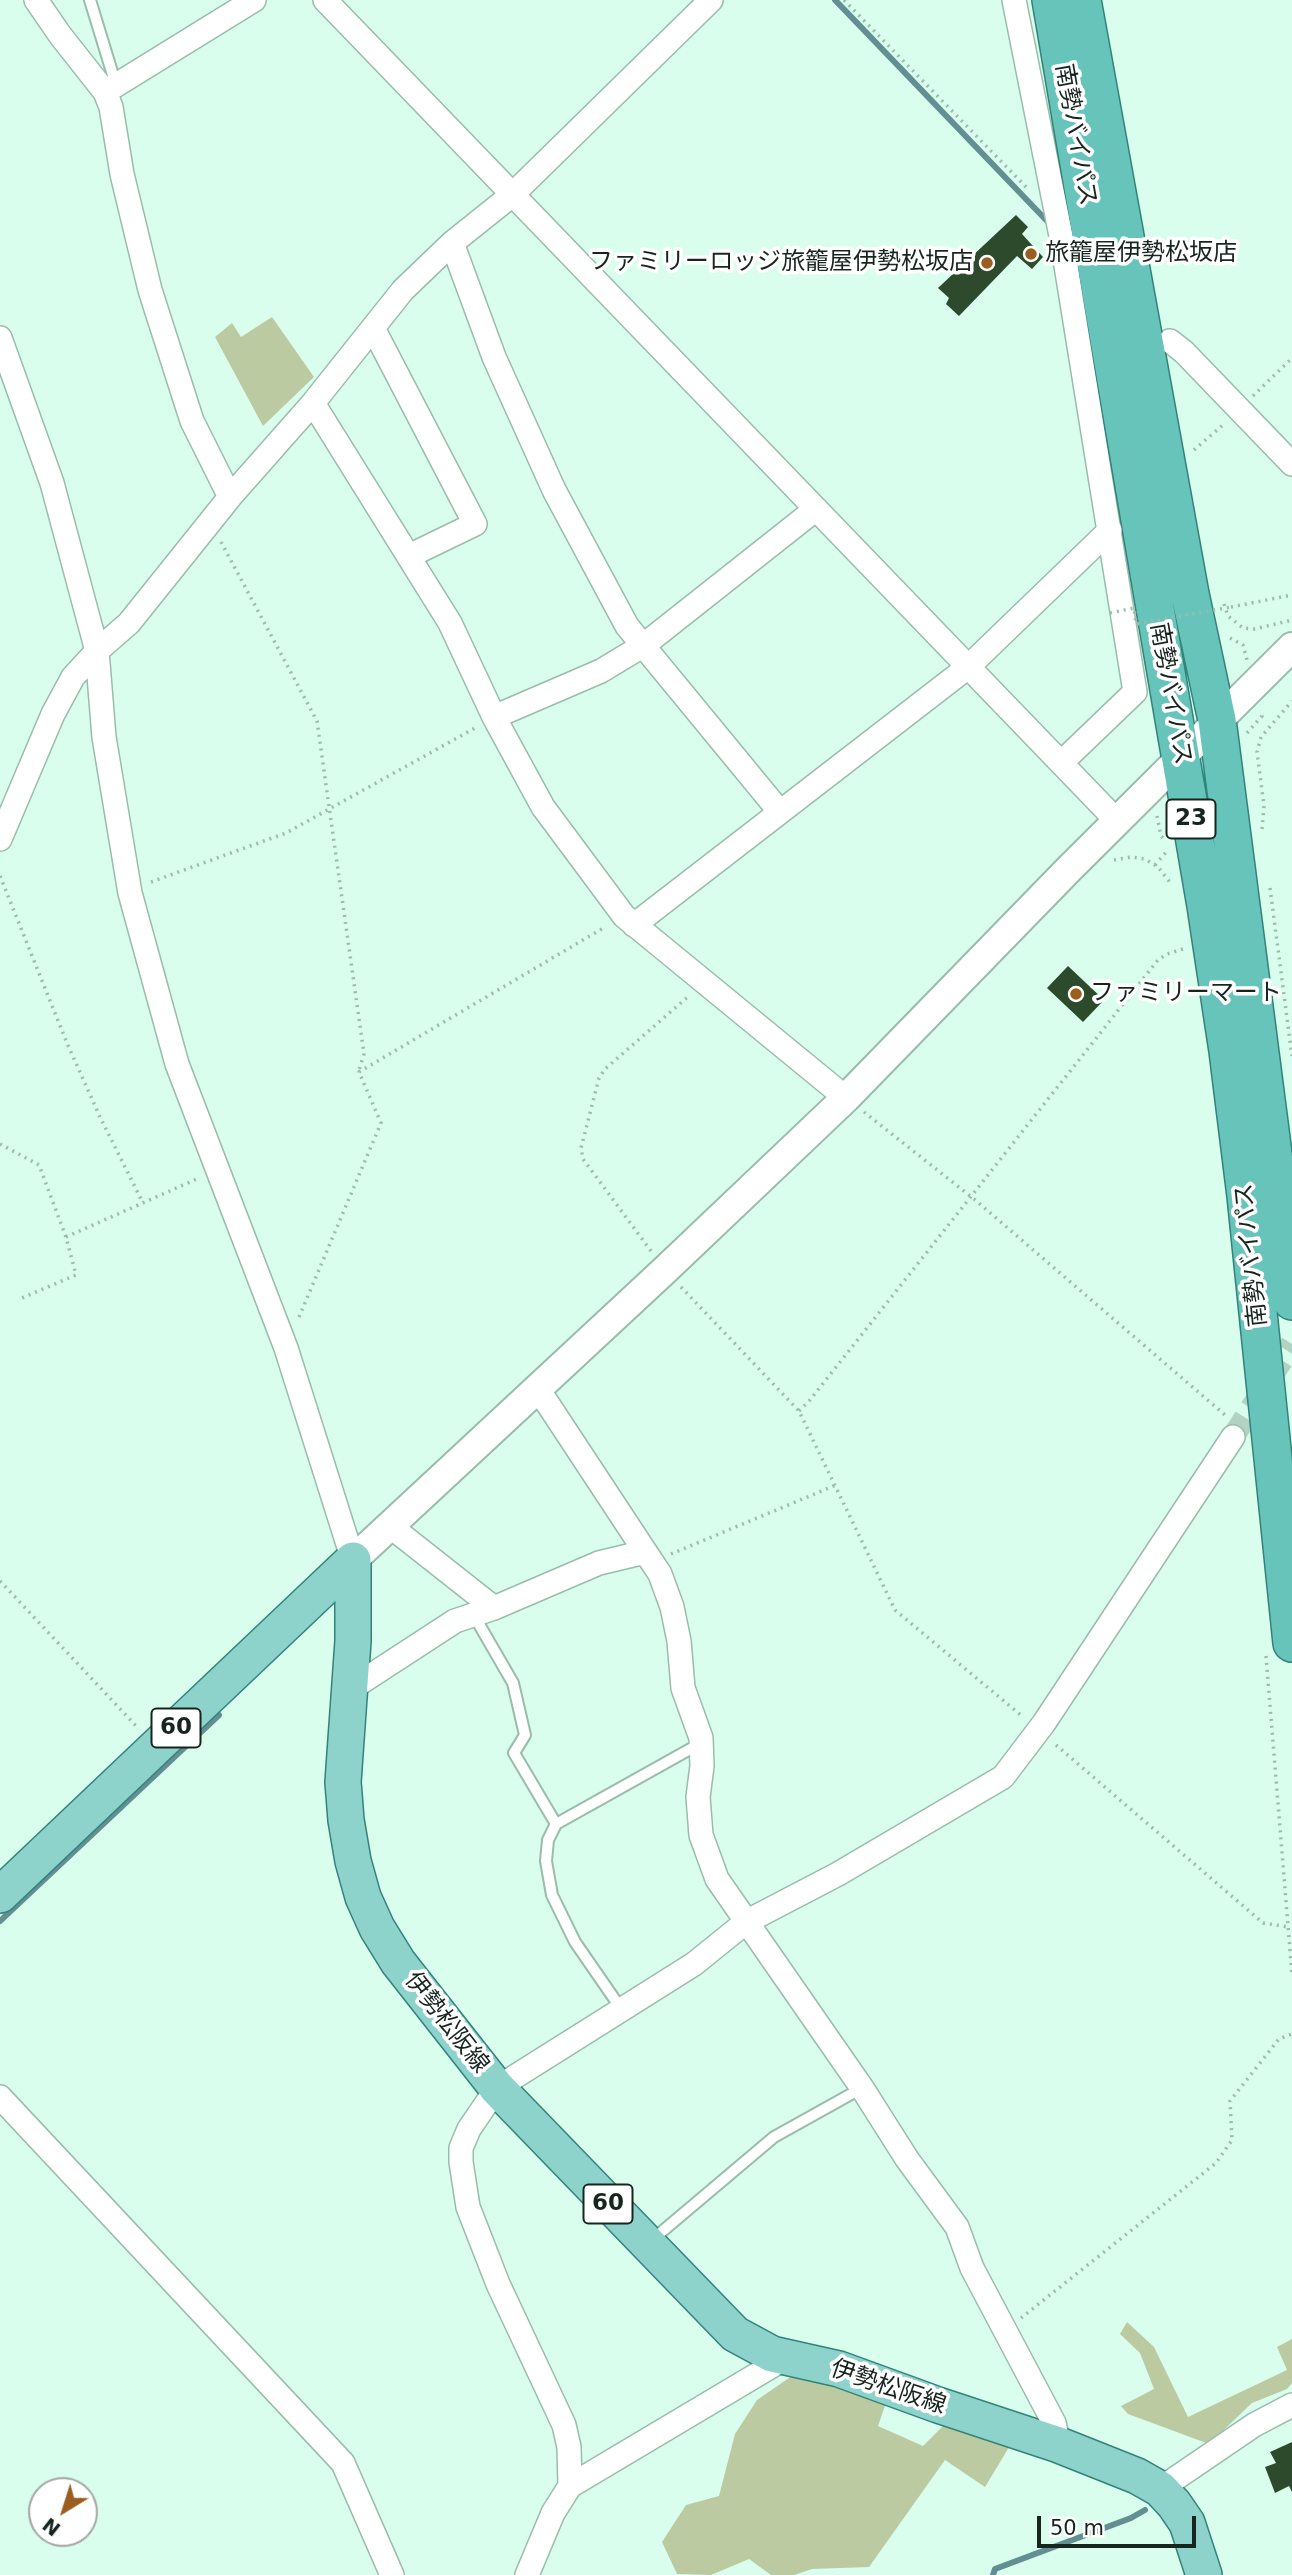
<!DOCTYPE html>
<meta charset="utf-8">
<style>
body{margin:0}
#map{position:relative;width:1292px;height:2575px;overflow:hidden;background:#d9feed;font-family:"DejaVu Sans",sans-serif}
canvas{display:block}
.north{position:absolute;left:28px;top:2477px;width:70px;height:70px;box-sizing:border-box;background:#fff;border:2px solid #a2a8a5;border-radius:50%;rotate:218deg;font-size:19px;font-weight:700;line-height:28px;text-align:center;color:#17251f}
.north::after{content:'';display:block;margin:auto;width:24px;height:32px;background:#9b5e21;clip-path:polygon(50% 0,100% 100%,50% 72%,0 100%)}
.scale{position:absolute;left:1037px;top:2516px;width:159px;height:32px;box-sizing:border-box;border:4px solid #17251f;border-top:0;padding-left:9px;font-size:21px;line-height:24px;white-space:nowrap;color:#17251f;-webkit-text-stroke:5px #fff;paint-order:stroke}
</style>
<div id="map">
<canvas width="1292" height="2575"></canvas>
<div class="north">N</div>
<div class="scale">50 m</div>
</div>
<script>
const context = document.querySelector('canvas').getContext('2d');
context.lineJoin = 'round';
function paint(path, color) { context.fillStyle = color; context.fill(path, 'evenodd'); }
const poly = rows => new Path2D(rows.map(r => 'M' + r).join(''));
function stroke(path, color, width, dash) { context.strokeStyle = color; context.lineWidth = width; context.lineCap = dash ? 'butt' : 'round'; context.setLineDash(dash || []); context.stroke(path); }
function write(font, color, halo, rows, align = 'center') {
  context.font = font + ' "DejaVu Sans","Noto Sans JP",sans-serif'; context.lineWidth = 7; context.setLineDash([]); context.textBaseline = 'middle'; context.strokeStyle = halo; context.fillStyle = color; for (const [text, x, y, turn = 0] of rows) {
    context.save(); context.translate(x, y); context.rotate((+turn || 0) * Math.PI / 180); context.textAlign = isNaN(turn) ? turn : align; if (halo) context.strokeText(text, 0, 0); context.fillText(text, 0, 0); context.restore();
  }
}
paint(poly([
 [272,317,314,377,263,426,215,337,232,323,241,337],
 [1127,2322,1154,2347,1188,2417,1287,2370,1277,2347,1292,2339,1292,2383,1287,2389,1252,2403,1209,2444,1128,2414,1121,2406,1154,2389,1140,2353,1120,2334],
 [802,2369,889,2394,878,2426,923,2446,950,2419,1014,2439,985,2487,945,2460,869,2567,812,2569,794,2575,771,2575,749,2559,711,2575,677,2574,662,2542,686,2505,719,2496,735,2434,757,2400]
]), '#bbcaa0');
stroke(poly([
 [835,0,1048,222],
 [0,1921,219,1715],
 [993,2575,995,2569,1131,2518,1145,2510]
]), '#638f93', 6);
paint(poly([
 [1016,215,1028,227,1022,234,1043,257,1032,269,1017,256,959,316,946,304,949,298,938,288],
 [1068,966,1104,1000,1083,1022,1047,988],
 [1292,2442,1292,2492,1289,2486,1275,2493,1265,2467,1276,2463,1270,2452]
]), '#2d4a2d');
stroke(poly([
 [1233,1437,1292,1344]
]), '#b2d3c4', 23, [23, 11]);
const service = poly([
 [90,0,116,85],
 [476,1614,480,1626,513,1683,525,1735,514,1753,556,1824],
 [622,2010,575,1942,552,1895,546,1861,548,1840,556,1824,701,1743],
 [652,2240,774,2137,862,2088]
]);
const minor = poly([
 [36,0,60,35,105,92],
 [325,0,1117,821],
 [1014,0,1062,241,1135,692,1061,763],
 [452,243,494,357,554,490,627,626,780,812],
 [373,328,475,524,409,556],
 [0,338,52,483,97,651,104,737,130,893,177,1064,286,1348,353,1560],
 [1170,341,1184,352,1292,464],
 [313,403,450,623,494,717,543,807,624,916,846,1098],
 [230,497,192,421,150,290,122,174,111,107,105,92,254,0],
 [494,717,601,671,644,645,816,509],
 [0,839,53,714,73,677,97,651,129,623,230,497,313,403,403,290,452,243,512,195,711,0],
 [634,925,968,667,1110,530],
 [538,1389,652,1562,660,1574,672,1607,679,1641,683,1688,701,1738,702,1766,698,1797,701,1835,717,1879,862,2088,907,2159,957,2227,972,2268,1054,2423,1059,2445],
 [390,1526,494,1608,599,1563,645,1552],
 [349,1690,455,1621,494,1608],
 [0,2097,343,2463,392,2575],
 [570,2486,785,2358],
 [1160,2489,1254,2425,1292,2405],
 [527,2575,553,2513,570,2486,569,2447,564,2425,498,2284,468,2207,461,2162,461,2148,469,2129,497,2088,694,1964,746,1922,838,1874,1003,1777,1044,1723,1233,1437]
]);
const tertiary = poly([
 [353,1560,665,1270,846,1098,1068,870,1292,647]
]);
const primary = poly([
 [353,1560,353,1641,343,1782,346,1820,353,1861,363,1897,377,1928,398,1962,497,2088,735,2334,772,2354,839,2369,938,2405,1059,2445,1137,2476,1160,2489,1174,2504,1187,2523,1204,2575],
 [0,1895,353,1560]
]);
const trunk = poly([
 [1051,0,1206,906,1228,1051,1246,1196,1292,1643],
 [1082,0,1190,594,1217,720,1292,1301]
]);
stroke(service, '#99bcac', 14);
stroke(minor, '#99bcac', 26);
stroke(tertiary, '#99bcac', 32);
stroke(primary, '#328379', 38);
stroke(trunk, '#328379', 40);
stroke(poly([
 [844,0,1028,189],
 [1253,396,1292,358],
 [1194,450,1225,423],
 [221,542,317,721,364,1054,359,1070],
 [1224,604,1228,616,1243,628,1255,629,1292,620],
 [1231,607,1292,595],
 [1230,638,1243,645,1247,660],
 [1247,733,1262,716,1260,711],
 [1157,816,1161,836,1166,841],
 [1262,829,1264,806,1257,752,1261,737,1292,701],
 [1114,860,1131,857,1145,859,1158,867,1172,885],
 [1155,865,1168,850],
 [0,876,67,1043,100,1117,143,1203],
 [151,882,286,833,475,728],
 [1270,888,1292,1056],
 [864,1112,974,1199,1225,1415,1229,1414],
 [0,1144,39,1165,66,1237,76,1275,22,1298],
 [66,1237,199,1178],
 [651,1251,583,1159,581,1148,599,1078,605,1069,690,995],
 [681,1287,799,1411,895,1610,1023,1717],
 [299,1317,381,1123,359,1072,605,927],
 [799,1411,810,1400,1158,960,1167,954,1183,949],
 [671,1554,836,1485],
 [0,1581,138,1728],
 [1266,1656,1292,1975],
 [1056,1745,1263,1923,1289,1927],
 [1021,2318,1216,2163,1232,2140,1230,2101,1279,2039,1292,2034]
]), '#9dbbad', 3.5, [2, 5]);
stroke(service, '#fff', 10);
stroke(minor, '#fff', 23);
stroke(tertiary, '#fff', 28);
stroke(primary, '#8dd3cc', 35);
stroke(trunk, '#67c4bb', 37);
stroke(poly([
 [1110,613,1134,608,1136,624,1231,607]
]), '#9dbbad', 3.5, [2, 5]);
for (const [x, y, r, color] of [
 [1031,254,7,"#9b5e21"],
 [987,263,7,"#9b5e21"],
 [1076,994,7,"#9b5e21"]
]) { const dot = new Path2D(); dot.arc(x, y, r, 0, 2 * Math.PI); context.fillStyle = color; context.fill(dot); stroke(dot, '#fff', 2.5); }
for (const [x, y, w] of [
 [1191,819,49],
 [176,1728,49],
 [608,2204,49]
]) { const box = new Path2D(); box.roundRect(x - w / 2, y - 19.5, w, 39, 5); context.fillStyle = '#fff'; context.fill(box); stroke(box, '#17251f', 2); }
write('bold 23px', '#17251f', null, [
 ["23",1191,819],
 ["60",176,1728],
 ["60",608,2204]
]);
write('24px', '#17251f', '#fff', [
 ["南勢バイパス",1075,135,80],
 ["南勢バイパス",1170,694,80],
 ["南勢バイパス",1252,1255,-96],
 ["伊勢松阪線",446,2023,52],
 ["伊勢松阪線",888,2388,19]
]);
write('24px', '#17251f', '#fff', [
 ["旅籠屋伊勢松坂店",1045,254],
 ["ファミリーロッジ旅籠屋伊勢松坂店",973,263,"right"],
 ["ファミリーマート",1090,994]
], 'left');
</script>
